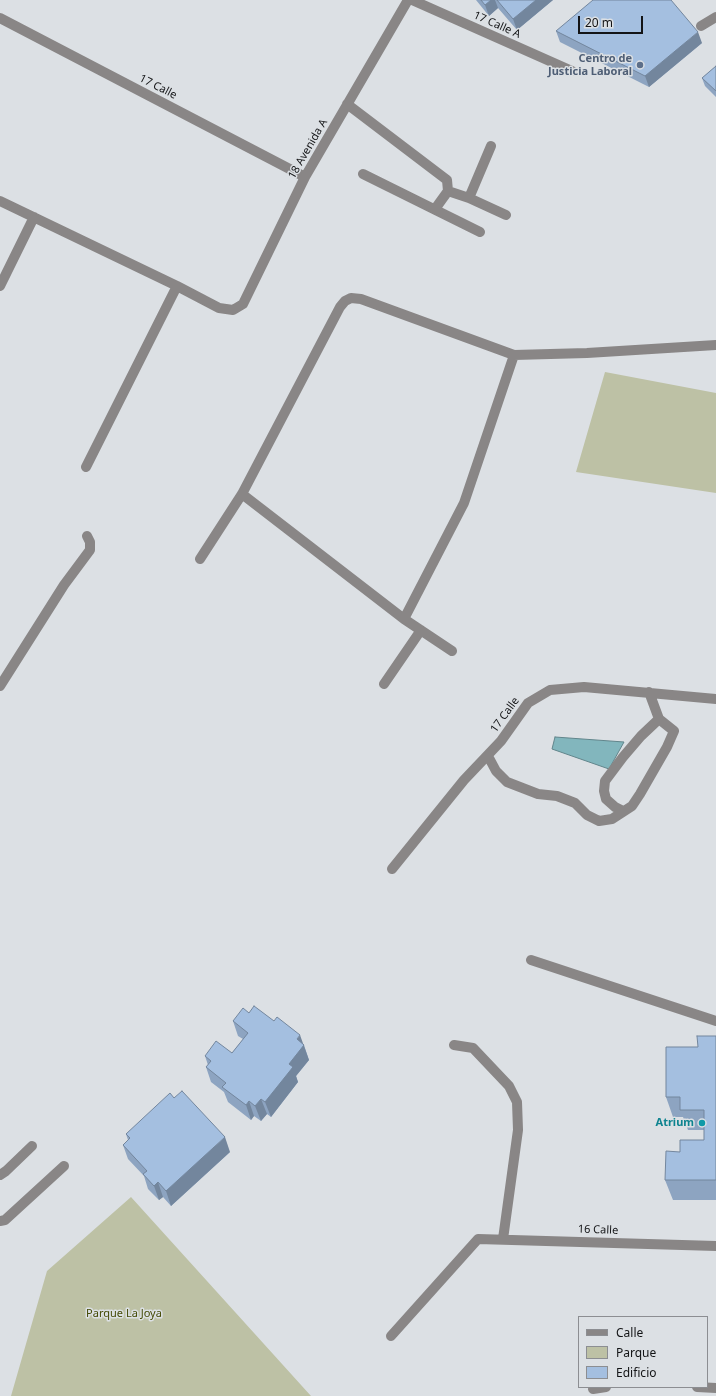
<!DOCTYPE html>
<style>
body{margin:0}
#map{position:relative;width:716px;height:1396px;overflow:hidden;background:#dce0e4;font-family:"Noto Sans",sans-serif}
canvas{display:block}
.legend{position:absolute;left:578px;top:1316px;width:130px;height:72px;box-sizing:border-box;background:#dce0e4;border:1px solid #8c8e92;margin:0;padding:5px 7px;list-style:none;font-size:12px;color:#131416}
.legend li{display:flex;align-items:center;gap:8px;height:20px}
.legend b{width:20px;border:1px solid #8c8e92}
.scale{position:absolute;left:578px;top:16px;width:65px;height:18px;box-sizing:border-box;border:2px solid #131416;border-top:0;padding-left:5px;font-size:12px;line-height:14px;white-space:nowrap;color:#131416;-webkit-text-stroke:3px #dce0e4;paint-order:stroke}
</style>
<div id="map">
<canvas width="716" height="1396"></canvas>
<ul class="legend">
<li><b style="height:5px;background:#898686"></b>Calle</li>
<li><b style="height:11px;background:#bdc1a5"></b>Parque</li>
<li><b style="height:11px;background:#a4bfe0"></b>Edificio</li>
</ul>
<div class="scale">20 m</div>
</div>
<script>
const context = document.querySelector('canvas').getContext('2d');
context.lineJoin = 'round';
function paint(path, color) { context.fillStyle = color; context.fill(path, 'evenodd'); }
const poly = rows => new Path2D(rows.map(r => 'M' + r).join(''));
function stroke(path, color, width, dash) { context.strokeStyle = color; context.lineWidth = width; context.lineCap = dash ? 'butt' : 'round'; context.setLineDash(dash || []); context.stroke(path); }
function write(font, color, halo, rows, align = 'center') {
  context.font = font + ' "Noto Sans",sans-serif'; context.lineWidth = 3; context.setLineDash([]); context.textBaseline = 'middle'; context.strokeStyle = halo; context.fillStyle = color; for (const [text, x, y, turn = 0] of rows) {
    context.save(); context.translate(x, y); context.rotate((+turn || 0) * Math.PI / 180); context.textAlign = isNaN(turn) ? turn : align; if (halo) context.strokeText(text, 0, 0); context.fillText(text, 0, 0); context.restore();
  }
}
paint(poly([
 [605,372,716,393,716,493,576,472],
 [131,1197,311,1396,11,1396,47,1271]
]), '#bdc1a5');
const water = poly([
 [555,737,624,742,609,769,552,749,555,737]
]);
paint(water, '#82b6bd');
stroke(water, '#61858b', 1);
stroke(poly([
 [412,0,572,71],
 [0,18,305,177],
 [701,26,716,17],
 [347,104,447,180,448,191,435,209],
 [363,174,480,232],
 [448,191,469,198,506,215],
 [469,198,491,146],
 [0,201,177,286,219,308,233,310,243,304,305,177,408,0],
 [0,286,34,217],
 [86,467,177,286],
 [242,494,404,619,452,651],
 [200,559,242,494,340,307,345,301,351,298,361,299,514,355,587,353,716,345],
 [404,619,464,503,514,355],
 [384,684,421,630],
 [0,686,64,585,90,550,90,542,87,536],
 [488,756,496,771,507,782,538,794,557,796,575,803,587,815,599,821,612,819,632,806,640,794,667,747,674,731,659,719,649,692],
 [623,811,615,807,606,799,604,791,605,781,623,757,641,736,659,719],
 [392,869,464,780,501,741,528,703,550,690,584,687,716,699],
 [531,960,716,1021],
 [454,1045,473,1048,509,1086,517,1102,518,1130,503,1239],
 [0,1175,6,1171,32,1146],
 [0,1221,5,1220,64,1166],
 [391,1336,478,1239,716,1246],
 [697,1387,716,1388],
 [593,1389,606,1387]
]), '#898686', 10);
paint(poly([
 [476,0,553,0,517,30,498,8,489,16],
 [556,31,702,43,649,87,560,42],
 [716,66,716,97,705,86,702,78],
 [249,1013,304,1045,309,1060,296,1076,298,1082,271,1117,267,1114,261,1121,254,1116,251,1120,228,1102,224,1092,211,1082,206,1067,208,1065,205,1056,232,1053,243,1039,238,1036,233,1021],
 [716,1036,716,1200,673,1200,665,1180,680,1152,704,1140,704,1130,688,1130,683,1117,673,1117,666,1097,698,1047],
 [126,1134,230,1152,171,1206,163,1197,159,1200,148,1189,144,1176,128,1159,123,1145,128,1140]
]), '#8da4c1');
paint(poly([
 [491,0,495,0,498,8,489,16,485,5],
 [536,0,553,0,517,30,513,19],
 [698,32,702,43,649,87,645,76],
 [300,1035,309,1060,296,1076,298,1082,271,1117,265,1102,289,1064,297,1039],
 [261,1099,267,1114,261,1121,255,1106],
 [249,1101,254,1116,251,1120,246,1105],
 [225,1137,230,1152,171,1206,166,1191],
 [158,1182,163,1197,159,1200,154,1186]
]), '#73869d');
const building = poly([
 [481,0,491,0,485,5,481,0],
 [497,0,536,0,513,19,497,0],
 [593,0,671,0,698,32,645,76,556,31,593,0],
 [716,66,716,91,702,78,716,66],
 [254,1006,274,1021,277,1017,300,1035,297,1039,304,1045,289,1064,293,1067,265,1102,261,1099,255,1106,249,1101,246,1105,222,1087,226,1083,206,1067,211,1061,205,1056,216,1041,232,1053,248,1033,233,1021,243,1008,249,1013,254,1006],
 [697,1036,716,1036,716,1180,665,1180,666,1151,680,1152,680,1140,704,1140,704,1110,680,1110,680,1097,666,1097,666,1047,698,1047,697,1036],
 [182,1091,225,1137,166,1191,158,1182,154,1186,143,1174,147,1171,123,1145,130,1138,126,1134,170,1093,174,1098,182,1091]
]);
paint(building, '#a4bfe0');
stroke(building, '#73869d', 1);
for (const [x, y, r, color] of [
 [640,65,4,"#5c6f8a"],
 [702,1123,4,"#0f9aa8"]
]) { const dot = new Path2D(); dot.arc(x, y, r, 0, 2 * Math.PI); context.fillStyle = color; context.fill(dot); stroke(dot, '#dce0e4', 1.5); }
write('11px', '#131416', '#dce0e4', [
 ["17 Calle A",497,25,24],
 ["17 Calle",158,87,27],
 ["18 Avenida A",308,149,-60],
 ["17 Calle",505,715,-54],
 ["16 Calle",598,1230,2]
]);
write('bold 11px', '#4e5e75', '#dce0e4', [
 ["Centro de",632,59],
 ["Justicia Laboral",632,72]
], 'right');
write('bold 11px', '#0d838f', '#dce0e4', [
 ["Atrium",694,1123]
], 'right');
write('11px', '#444a05', '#dce0e4', [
 ["Parque La Joya",124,1314]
]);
</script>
